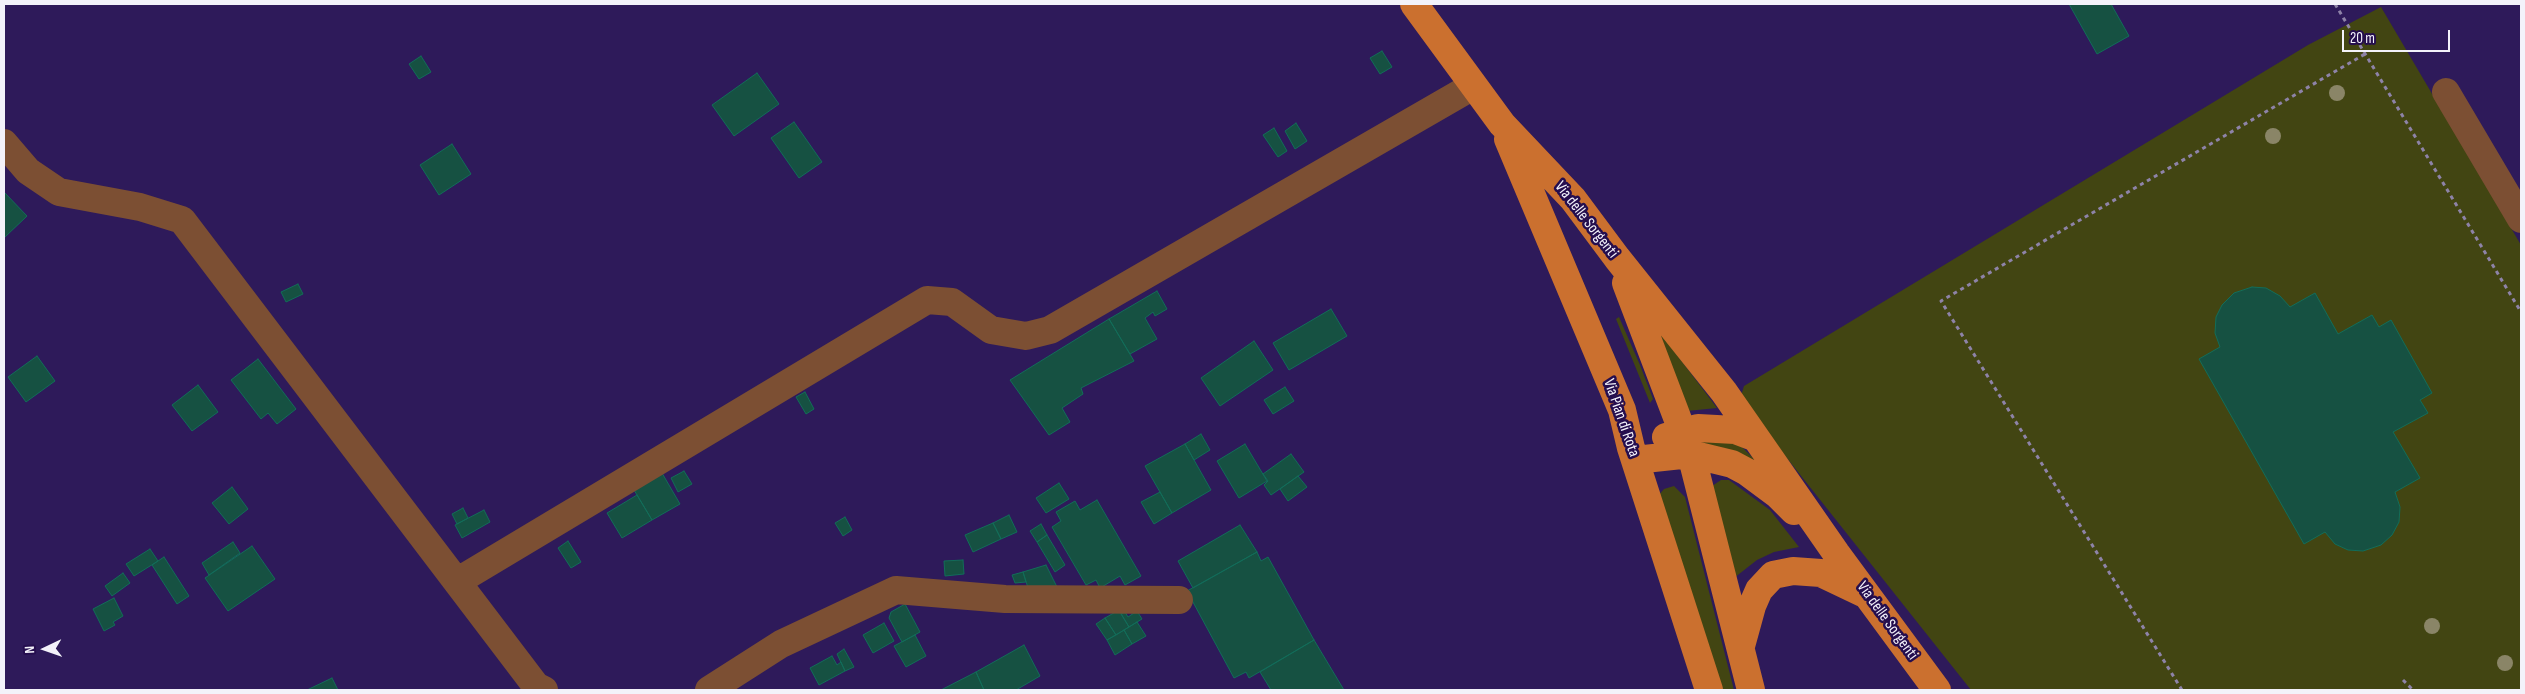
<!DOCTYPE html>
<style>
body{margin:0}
#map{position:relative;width:2525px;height:694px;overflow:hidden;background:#2e1a5a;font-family:"Sofia Sans Condensed",sans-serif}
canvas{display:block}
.frame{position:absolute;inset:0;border:5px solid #f3f2fa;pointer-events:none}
.north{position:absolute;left:20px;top:624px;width:50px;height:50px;-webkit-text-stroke:4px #250e4e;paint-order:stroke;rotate:267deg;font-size:14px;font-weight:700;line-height:20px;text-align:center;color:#f3f2fa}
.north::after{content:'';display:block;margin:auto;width:18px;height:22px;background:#f3f2fa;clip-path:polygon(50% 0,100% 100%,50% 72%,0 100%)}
.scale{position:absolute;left:2342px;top:30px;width:108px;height:22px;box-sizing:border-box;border:2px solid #f3f2fa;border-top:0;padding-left:6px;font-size:15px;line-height:18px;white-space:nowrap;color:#f3f2fa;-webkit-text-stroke:4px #250e4e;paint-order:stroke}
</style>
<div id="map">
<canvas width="2525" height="694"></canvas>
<div class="frame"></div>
<div class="north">N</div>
<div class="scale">20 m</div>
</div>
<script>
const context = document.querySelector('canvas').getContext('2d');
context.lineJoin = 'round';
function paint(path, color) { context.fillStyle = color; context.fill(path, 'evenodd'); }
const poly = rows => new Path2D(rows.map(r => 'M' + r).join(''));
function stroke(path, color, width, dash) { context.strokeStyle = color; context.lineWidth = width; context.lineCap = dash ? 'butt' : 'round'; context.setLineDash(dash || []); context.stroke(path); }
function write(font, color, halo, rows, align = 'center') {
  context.font = font + ' "Sofia Sans Condensed",sans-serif'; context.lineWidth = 5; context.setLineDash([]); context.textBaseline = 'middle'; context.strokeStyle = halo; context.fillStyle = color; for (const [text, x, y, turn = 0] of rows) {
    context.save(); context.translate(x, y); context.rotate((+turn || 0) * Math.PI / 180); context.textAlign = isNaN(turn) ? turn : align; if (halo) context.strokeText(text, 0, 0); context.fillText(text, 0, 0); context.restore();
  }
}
paint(poly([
 [2381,7,2521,245,2521,690,1971,690,1740,399,1744,386,2308,45],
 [1619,317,1640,365,1653,399,1650,403,1616,319],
 [1659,331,1717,408,1687,411],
 [1698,437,1739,444,1759,464,1700,442],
 [1721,480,1729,480,1770,510,1799,547,1774,552,1757,560,1734,578,1709,488],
 [1674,486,1685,497,1734,690,1718,690,1657,497,1664,489]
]), '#424512');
const building = poly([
 [2069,4,2111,4,2129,36,2097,54,2069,4],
 [1382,51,1392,67,1380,74,1370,58,1382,51],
 [421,56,431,72,419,79,409,64,421,56],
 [757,73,779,104,734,136,712,105,757,73],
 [794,122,822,162,799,178,771,138,794,122],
 [1296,123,1307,141,1295,149,1285,131,1296,123],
 [1274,128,1287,151,1278,157,1263,135,1274,128],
 [452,144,471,174,439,195,420,165,452,144],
 [4,192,27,216,5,237,4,235,4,192],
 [298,284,303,294,286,302,281,292,298,284],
 [2252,287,2266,288,2280,296,2290,307,2315,293,2338,334,2372,315,2379,327,2391,320,2432,393,2420,400,2428,413,2393,432,2420,478,2395,492,2400,507,2399,522,2392,535,2381,545,2363,551,2348,550,2335,544,2325,532,2304,544,2199,359,2220,347,2215,333,2216,317,2222,305,2234,293,2252,287],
 [1157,291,1167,309,1155,316,1153,312,1145,318,1157,339,1130,354,1109,319,1157,291],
 [1331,309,1347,336,1289,370,1273,343,1331,309],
 [1109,319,1134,361,1081,388,1083,394,1062,408,1070,422,1049,435,1010,380,1109,319],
 [1254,341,1273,370,1220,406,1201,378,1254,341],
 [37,356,55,381,26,402,8,377,37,356],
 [258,359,296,409,277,424,268,413,261,419,231,380,258,359],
 [198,385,218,412,192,431,172,405,198,385],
 [1285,387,1294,401,1273,414,1264,400,1285,387],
 [805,392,814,409,806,414,796,397,805,392],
 [1201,434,1210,450,1194,460,1185,444,1201,434],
 [1185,444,1211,490,1172,513,1145,466,1185,444],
 [1245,444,1267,481,1239,498,1217,461,1245,444],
 [1291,454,1304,472,1271,495,1264,485,1268,481,1263,474,1291,454],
 [684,471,692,484,678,492,671,478,684,471],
 [662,473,680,504,652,520,634,490,662,473],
 [1298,476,1307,487,1288,501,1280,489,1298,476],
 [1059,483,1069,499,1046,513,1036,498,1059,483],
 [232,487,248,509,229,524,212,503,232,487],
 [1160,492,1172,513,1154,524,1141,502,1160,492],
 [637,495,652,520,622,538,607,513,637,495],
 [1097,500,1141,576,1125,585,1120,576,1100,588,1096,580,1086,585,1052,527,1061,521,1056,512,1075,501,1080,510,1097,500],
 [463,508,468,518,457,524,452,514,463,508],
 [484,510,490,522,462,538,455,525,484,510],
 [1009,515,1017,532,1001,539,993,523,1009,515],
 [845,517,852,530,843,536,835,523,845,517],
 [993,523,1001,539,973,552,965,535,993,523],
 [1041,524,1047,535,1037,542,1030,531,1041,524],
 [1240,525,1257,552,1193,588,1178,561,1240,525],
 [1047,535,1065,565,1055,572,1037,542,1047,535],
 [568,541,581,562,571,568,558,548,568,541],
 [233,542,240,553,209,575,202,563,233,542],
 [252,546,275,579,228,611,205,578,252,546],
 [150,549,158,561,134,576,126,564,150,549],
 [1257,552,1261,561,1268,557,1314,640,1249,678,1246,672,1234,678,1187,591,1257,552],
 [164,557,189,596,177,604,152,565,164,557],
 [963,560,964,574,945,576,944,561,963,560],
 [1046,565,1059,591,1029,591,1023,572,1046,565],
 [1023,572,1026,582,1015,583,1012,575,1023,572],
 [123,573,130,583,112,596,105,586,123,573],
 [114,598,123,616,113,622,115,625,104,631,93,609,114,598],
 [905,604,920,632,902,642,889,618,891,612,905,604],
 [1119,610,1129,627,1116,635,1105,618,1119,610],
 [1137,611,1142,619,1129,627,1121,614,1125,612,1128,617,1137,611],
 [1105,618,1116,635,1107,640,1096,624,1105,618],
 [1137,622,1146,636,1132,644,1124,630,1137,622],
 [884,623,894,641,873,653,863,635,884,623],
 [1124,630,1132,644,1115,655,1107,640,1124,630],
 [915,635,926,656,906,667,894,646,915,635],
 [1314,640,1344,690,1271,690,1260,672,1314,640],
 [1024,645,1040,676,1016,690,984,690,976,672,1024,645],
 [844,649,854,667,845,671,837,654,844,649],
 [832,656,837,665,841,662,845,671,819,685,810,668,832,656],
 [976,672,984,690,941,690,976,672],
 [332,678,338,690,307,690,332,678]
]);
paint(building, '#165142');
stroke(building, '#126d59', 1);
stroke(poly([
 [2335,4,2521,312],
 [2403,680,2413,690],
 [2182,690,1941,301,2365,54]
]), '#8e83a8', 3, [4, 4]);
stroke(poly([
 [2446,92,2521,219],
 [4,143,28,171,59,192,140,207,182,220,536,686,544,690],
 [458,581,927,300,952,302,991,330,1026,336,1050,330,1473,86],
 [709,690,781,644,896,590,1005,599,1179,600]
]), '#7c4f33', 28);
stroke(poly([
 [1414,4,1502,124,1573,199,1617,258,1724,392,1836,553,1937,690],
 [1508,139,1622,410,1631,448,1709,690],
 [1626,283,1691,454,1751,690],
 [1666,437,1698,428,1735,430,1756,438],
 [1635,460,1691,454,1732,464,1747,472,1778,495,1794,511],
 [1741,646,1752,606,1759,590,1773,575,1793,571,1821,573,1863,593]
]), '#cb702f', 28);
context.fillStyle = '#8a8567';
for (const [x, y] of [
 [2337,93],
 [2273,136],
 [2432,626],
 [2505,663]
]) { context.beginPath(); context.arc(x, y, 8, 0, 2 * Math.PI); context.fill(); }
write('16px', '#f3f2fa', '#250e4e', [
 ["Via delle Sorgenti",1586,220,52],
 ["Via Pian di Rota",1621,418,71],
 ["Via delle Sorgenti",1887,621,54]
]);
</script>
